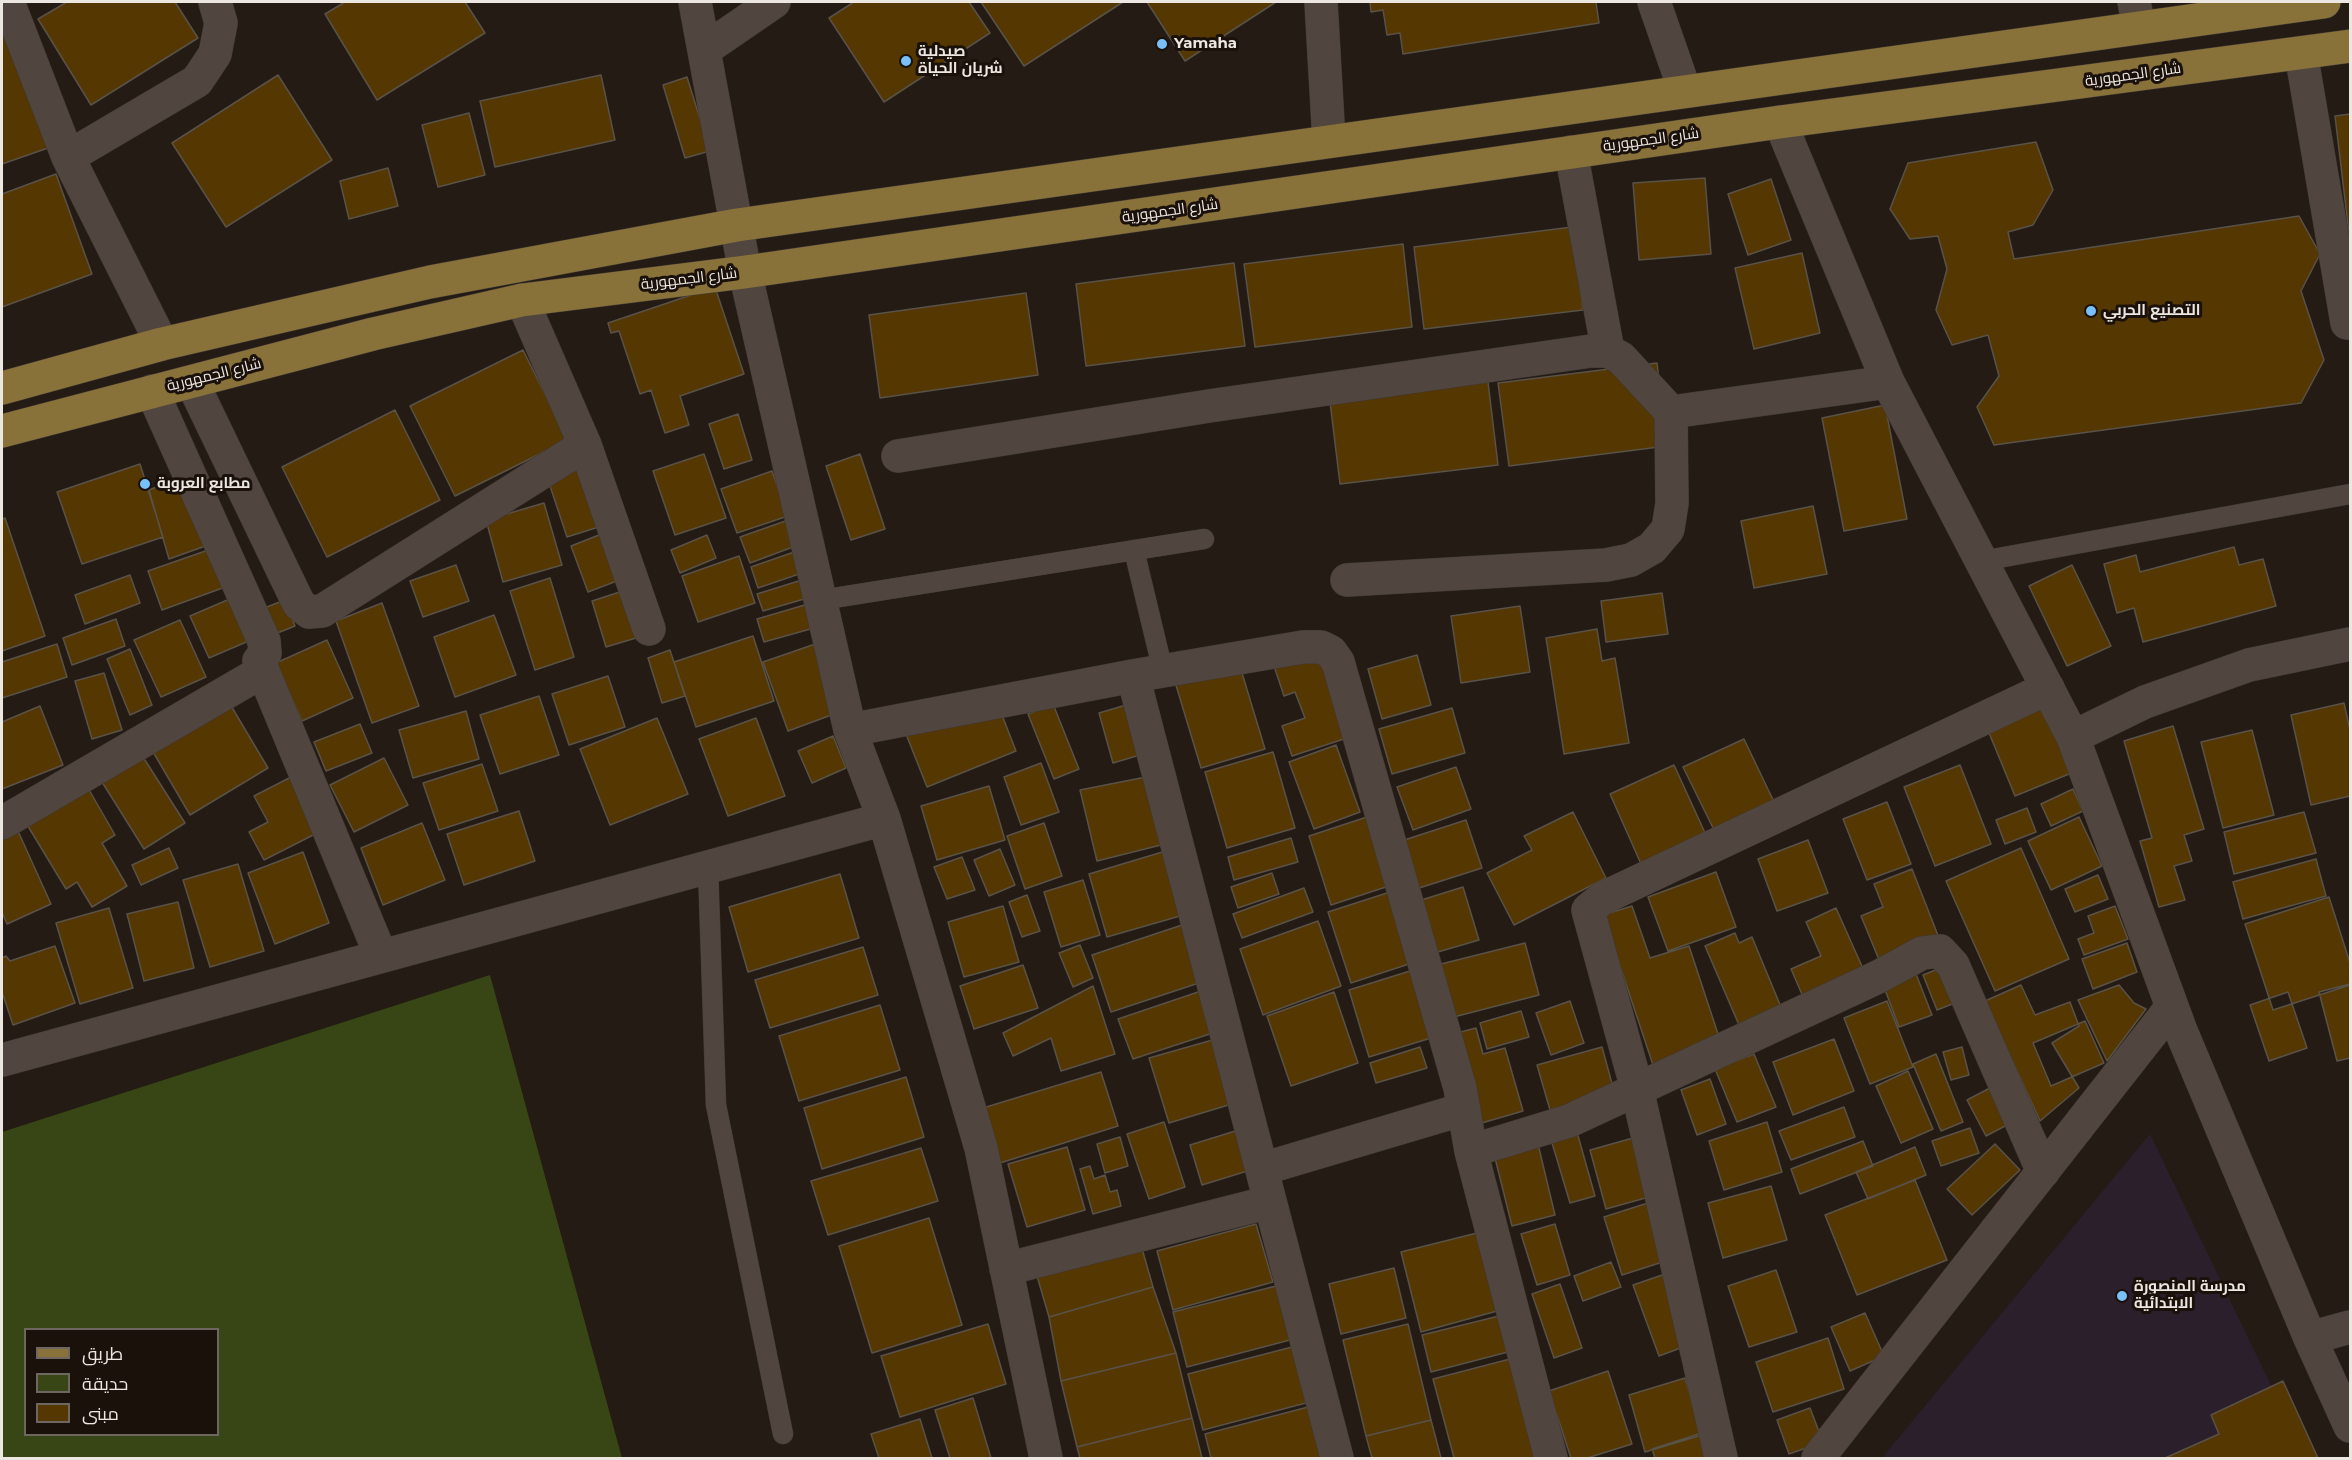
<!DOCTYPE html>
<meta charset="utf-8">
<style>
body{margin:0}
#map{position:relative;width:2352px;height:1460px;overflow:hidden;background:#241b14;font-family:Montserrat,Cairo,sans-serif}
canvas{display:block}
.frame{position:absolute;inset:0;border:3px solid #ede7e2;pointer-events:none}
.legend{position:absolute;left:24px;top:1328px;width:195px;height:108px;box-sizing:border-box;background:#1a110b;border:2px solid #6e6761;margin:0;padding:8px 10px;list-style:none;font-size:18px;color:#ede7e2}
.legend li{display:flex;align-items:center;gap:12px;height:30px}
.legend b{width:30px;border:2px solid #6e6761}
</style>
<div id="map">
<canvas width="2352" height="1460"></canvas>
<div class="frame"></div>
<ul class="legend">
<li><b style="height:8px;background:#89713a"></b>طريق</li>
<li><b style="height:16px;background:#384615"></b>حديقة</li>
<li><b style="height:16px;background:#553702"></b>مبنى</li>
</ul>
</div>
<script>
const context = document.querySelector('canvas').getContext('2d');
context.lineJoin = 'round';
function paint(path, color) { context.fillStyle = color; context.fill(path, 'evenodd'); }
const poly = rows => new Path2D(rows.map(r => 'M' + r).join(''));
function stroke(path, color, width, dash) { context.strokeStyle = color; context.lineWidth = width; context.lineCap = dash ? 'butt' : 'round'; context.setLineDash(dash || []); context.stroke(path); }
function write(font, color, halo, rows, align = 'center') {
  context.font = font + ' Montserrat,Cairo,sans-serif'; context.lineWidth = 6; context.setLineDash([]); context.textBaseline = 'middle'; context.strokeStyle = halo; context.fillStyle = color; for (const [text, x, y, turn = 0] of rows) {
    context.save(); context.translate(x, y); context.rotate((+turn || 0) * Math.PI / 180); context.textAlign = isNaN(turn) ? turn : align; if (halo) context.strokeText(text, 0, 0); context.fillText(text, 0, 0); context.restore();
  }
}
paint(poly([
 [2150,1134,2306,1458,1882,1458]
]), '#2b1f2c');
paint(poly([
 [490,975,622,1458,2,1458,2,1132],
 [26,1330,218,1330,218,1434,26,1434]
]), '#384615');
const building = poly([
 [67,2,175,2,198,38,91,105,38,19,67,2],
 [345,2,465,2,485,33,377,100,325,14,345,2],
 [854,2,969,2,990,33,884,102,829,18,854,2],
 [981,2,1123,2,1024,66,981,2],
 [1147,2,1276,2,1185,61,1147,2],
 [1370,2,1596,2,1599,23,1403,54,1400,33,1387,35,1383,10,1371,12,1370,2],
 [2,24,51,147,2,164,2,24],
 [278,75,332,160,226,227,172,143,278,75],
 [601,75,615,140,495,167,480,101,601,75],
 [687,77,710,151,685,158,663,85,687,77],
 [469,113,485,175,438,187,422,125,469,113],
 [2350,114,2350,242,2335,116,2350,114],
 [2036,142,2053,190,2033,225,2008,232,2014,259,2299,216,2320,254,2301,291,2324,360,2301,403,1994,445,1977,407,1999,376,1988,335,1952,345,1936,310,1947,269,1938,236,1910,239,1890,209,1908,163,2036,142],
 [388,168,398,206,349,219,340,181,388,168],
 [56,174,92,274,2,307,2,194,56,174],
 [1705,178,1711,254,1639,260,1633,183,1705,178],
 [1771,179,1791,240,1748,255,1728,194,1771,179],
 [1572,227,1583,310,1424,329,1414,247,1572,227],
 [1403,244,1412,327,1255,347,1244,264,1403,244],
 [1802,253,1820,333,1754,349,1735,268,1802,253],
 [1234,263,1245,346,1086,366,1076,284,1234,263],
 [715,287,744,374,680,396,689,425,665,433,651,390,640,394,619,331,611,333,608,323,715,287],
 [1026,293,1038,375,880,398,869,315,1026,293],
 [523,350,568,440,455,496,410,406,523,350],
 [1657,363,1667,446,1509,466,1498,383,1657,363],
 [1488,382,1498,465,1340,484,1330,402,1488,382],
 [1885,405,1907,519,1844,531,1822,418,1885,405],
 [395,410,440,500,327,557,282,467,395,410],
 [738,414,752,460,724,469,709,424,738,414],
 [704,454,726,518,675,535,653,471,704,454],
 [860,454,885,529,851,540,826,466,860,454],
 [140,464,163,537,82,564,57,492,140,464],
 [586,467,605,525,567,537,548,480,586,467],
 [772,471,788,516,737,533,721,489,772,471],
 [187,475,211,544,169,559,149,490,187,475],
 [544,503,562,565,503,582,486,520,544,503],
 [1813,506,1827,574,1754,588,1741,521,1813,506],
 [5,518,45,636,2,651,2,519,5,518],
 [791,519,801,544,750,563,740,537,791,519],
 [604,533,622,579,588,592,571,546,604,533],
 [707,535,716,558,680,573,671,550,707,535],
 [2234,547,2239,565,2263,559,2276,606,2143,642,2134,608,2117,613,2104,564,2136,555,2140,572,2234,547],
 [214,548,228,586,162,610,148,571,214,548],
 [797,551,805,572,758,588,751,567,797,551],
 [739,556,755,603,698,622,682,576,739,556],
 [456,565,469,601,423,617,410,581,456,565],
 [2072,565,2111,646,2067,666,2029,586,2072,565],
 [130,575,140,603,85,624,75,595,130,575],
 [550,578,574,657,535,670,510,591,550,578],
 [805,579,811,597,763,611,757,594,805,579],
 [632,588,646,635,606,647,592,601,632,588],
 [1662,593,1668,634,1606,642,1601,601,1662,593],
 [232,598,251,640,209,658,190,616,232,598],
 [285,600,295,626,270,636,259,610,285,600],
 [382,603,419,706,372,723,336,621,382,603],
 [808,604,814,628,764,642,757,619,808,604],
 [1520,606,1530,672,1461,683,1451,616,1520,606],
 [494,615,516,675,455,697,434,637,494,615],
 [116,619,125,646,72,665,63,638,116,619],
 [180,620,206,677,161,697,134,640,180,620],
 [1597,629,1602,661,1615,658,1629,743,1564,754,1546,638,1597,629],
 [753,636,774,701,696,727,674,662,753,636],
 [327,640,353,698,302,721,276,663,327,640],
 [821,642,845,710,788,731,763,662,821,642],
 [57,644,67,677,2,698,2,662,57,644],
 [130,649,152,705,130,715,107,659,130,649],
 [670,650,685,696,662,703,648,658,670,650],
 [1329,651,1356,735,1292,756,1282,726,1305,718,1295,692,1284,696,1273,663,1329,651],
 [1417,655,1431,705,1382,719,1368,669,1417,655],
 [1239,663,1265,749,1201,768,1175,682,1239,663],
 [104,673,122,730,92,739,75,681,104,673],
 [608,676,625,727,569,745,552,694,608,676],
 [539,696,559,755,500,774,480,715,539,696],
 [227,699,268,768,190,815,149,745,227,699],
 [2344,703,2350,730,2350,796,2311,805,2291,715,2344,703],
 [1053,704,1079,769,1054,779,1028,714,1053,704],
 [2046,704,2074,772,2015,796,1987,728,2046,704],
 [1126,705,1140,755,1113,763,1099,713,1126,705],
 [40,706,63,765,2,789,2,722,40,706],
 [1452,708,1465,753,1392,774,1379,729,1452,708],
 [466,711,479,759,413,778,399,730,466,711],
 [1002,715,1016,751,927,787,902,724,1002,715],
 [657,718,688,794,610,825,580,749,657,718],
 [756,718,785,796,728,816,699,739,756,718],
 [360,724,372,753,326,771,314,742,360,724],
 [2173,726,2204,829,2184,835,2192,861,2174,866,2185,900,2159,907,2140,841,2152,838,2124,741,2173,726],
 [2252,730,2274,815,2223,828,2201,742,2252,730],
 [833,736,846,768,812,783,798,751,833,736],
 [1744,739,1775,804,1715,832,1683,767,1744,739],
 [1336,745,1360,812,1314,829,1289,762,1336,745],
 [138,749,185,823,144,849,97,774,138,749],
 [1273,752,1295,828,1227,848,1205,772,1273,752],
 [384,758,408,805,354,832,330,785,384,758],
 [1041,763,1059,812,1021,825,1004,777,1041,763],
 [482,764,498,811,439,830,423,783,482,764],
 [1674,765,1706,835,1641,864,1610,794,1674,765],
 [1960,765,1991,844,1935,866,1904,787,1960,765],
 [1456,767,1471,809,1413,830,1397,787,1456,767],
 [295,775,323,830,264,860,249,832,268,822,254,796,295,775],
 [1151,776,1169,843,1097,861,1080,790,1151,776],
 [84,781,115,835,102,843,127,886,92,907,77,882,66,889,23,818,84,781],
 [989,786,1005,840,937,860,921,806,989,786],
 [2073,789,2083,811,2051,826,2041,804,2073,789],
 [1887,802,1911,864,1867,880,1843,819,1887,802],
 [2027,808,2036,832,2005,844,1996,820,2027,808],
 [519,811,535,861,464,885,447,834,519,811],
 [1573,812,1606,878,1514,925,1487,873,1532,850,1524,836,1573,812],
 [2304,812,2316,853,2234,874,2224,832,2304,812],
 [1370,816,1392,885,1331,905,1309,836,1370,816],
 [2079,817,2102,866,2051,890,2028,841,2079,817],
 [1466,820,1482,868,1413,890,1398,842,1466,820],
 [422,823,445,880,383,905,361,848,422,823],
 [1044,823,1062,876,1025,889,1007,836,1044,823],
 [18,831,51,904,7,924,2,912,2,838,18,831],
 [1291,838,1298,862,1234,880,1228,857,1291,838],
 [1808,840,1828,893,1777,911,1758,859,1808,840],
 [169,848,178,868,141,885,132,865,169,848],
 [2021,848,2069,959,1995,991,1946,881,2021,848],
 [1000,849,1015,885,989,896,974,860,1000,849],
 [1169,850,1187,914,1107,937,1089,874,1169,850],
 [303,852,329,923,275,944,248,873,303,852],
 [962,857,975,890,947,899,934,867,962,857],
 [2316,859,2326,896,2243,919,2233,882,2316,859],
 [238,864,264,951,210,967,183,880,238,864],
 [1912,869,1941,943,1882,967,1861,916,1883,907,1874,884,1912,869],
 [1716,872,1736,927,1668,951,1648,897,1716,872],
 [1272,873,1279,894,1238,908,1231,887,1272,873],
 [840,874,859,938,748,972,729,907,840,874],
 [2098,875,2108,899,2075,912,2065,889,2098,875],
 [1083,880,1100,935,1061,947,1044,892,1083,880],
 [1463,887,1479,940,1431,954,1415,902,1463,887],
 [1304,888,1313,912,1242,938,1233,914,1304,888],
 [1390,892,1412,963,1351,983,1328,912,1390,892],
 [1027,895,1040,931,1022,937,1009,902,1027,895],
 [2329,897,2350,963,2350,985,2273,1010,2245,924,2329,897],
 [178,902,194,968,144,981,127,914,178,902],
 [1003,906,1019,962,964,977,948,922,1003,906],
 [1632,906,1650,958,1689,946,1721,1043,1653,1065,1603,915,1632,906],
 [2115,906,2128,939,2084,955,2078,939,2094,933,2088,916,2115,906],
 [109,908,133,988,80,1004,56,923,109,908],
 [1836,908,1865,973,1804,999,1791,969,1821,956,1806,922,1836,908],
 [1318,921,1341,986,1263,1015,1240,949,1318,921],
 [1182,925,1202,982,1111,1012,1092,955,1182,925],
 [1735,933,1739,943,1752,937,1781,1007,1739,1025,1705,946,1735,933],
 [1525,943,1539,995,1446,1019,1433,966,1525,943],
 [2127,943,2137,972,2093,989,2082,959,2127,943],
 [1080,945,1093,978,1073,987,1059,953,1080,945],
 [55,946,75,1003,13,1025,2,992,2,958,6,956,10,961,55,946],
 [863,947,878,995,770,1028,755,980,863,947],
 [1951,964,1965,999,1937,1010,1923,975,1951,964],
 [1023,965,1038,1008,974,1029,960,986,1023,965],
 [1410,971,1431,1038,1369,1057,1349,990,1410,971],
 [1916,974,1932,1015,1899,1027,1884,987,1916,974],
 [2350,984,2350,1058,2337,1061,2319,992,2350,984],
 [2021,985,2035,1015,2070,1002,2079,1026,2052,1043,2079,1088,2040,1121,1985,1001,2021,985],
 [2119,985,2134,1003,2146,1009,2107,1061,2078,1000,2119,985],
 [1093,986,1115,1054,1061,1071,1051,1038,1013,1056,1003,1033,1093,986],
 [1207,989,1222,1030,1133,1059,1118,1019,1207,989],
 [1334,992,1358,1063,1291,1086,1267,1016,1334,992],
 [2288,992,2307,1048,2269,1061,2250,1005,2288,992],
 [1570,1001,1584,1043,1551,1055,1536,1013,1570,1001],
 [1887,1001,1913,1067,1870,1084,1844,1018,1887,1001],
 [880,1005,900,1070,799,1101,779,1036,880,1005],
 [1521,1011,1529,1037,1487,1049,1480,1023,1521,1011],
 [2085,1021,2104,1063,2051,1086,2033,1043,2085,1021],
 [1476,1028,1483,1054,1505,1048,1523,1111,1475,1125,1449,1035,1476,1028],
 [1216,1039,1235,1103,1169,1123,1149,1058,1216,1039],
 [1834,1039,1854,1091,1793,1115,1773,1062,1834,1039],
 [1420,1047,1427,1068,1376,1083,1370,1063,1420,1047],
 [1602,1047,1614,1091,1550,1110,1537,1065,1602,1047],
 [1962,1047,1969,1075,1951,1080,1943,1052,1962,1047],
 [1754,1054,1776,1107,1737,1122,1715,1069,1754,1054],
 [1936,1054,1963,1122,1941,1131,1913,1064,1936,1054],
 [1908,1071,1933,1129,1901,1143,1876,1086,1908,1071],
 [1101,1072,1118,1126,1000,1163,983,1108,1101,1072],
 [906,1077,924,1137,822,1169,804,1108,906,1077],
 [2011,1077,2030,1113,1986,1136,1967,1100,2011,1077],
 [1710,1079,1726,1124,1697,1135,1681,1090,1710,1079],
 [1844,1107,1855,1137,1791,1160,1779,1131,1844,1107],
 [1164,1122,1185,1187,1149,1199,1127,1134,1164,1122],
 [1767,1122,1782,1172,1724,1190,1709,1141,1767,1122],
 [1575,1125,1595,1196,1570,1203,1549,1133,1575,1125],
 [1245,1128,1257,1168,1202,1185,1190,1145,1245,1128],
 [1970,1128,1979,1153,1941,1166,1932,1141,1970,1128],
 [1120,1137,1128,1166,1105,1173,1097,1144,1120,1137],
 [1633,1138,1649,1197,1606,1209,1590,1150,1633,1138],
 [1863,1141,1873,1166,1800,1194,1791,1169,1863,1141],
 [1538,1144,1555,1215,1512,1226,1494,1154,1538,1144],
 [1995,1144,2020,1170,1972,1215,1947,1189,1995,1144],
 [1067,1147,1085,1210,1027,1227,1008,1164,1067,1147],
 [1915,1147,1926,1175,1868,1199,1856,1172,1915,1147],
 [921,1148,938,1201,828,1235,811,1181,921,1148],
 [1090,1166,1094,1179,1105,1175,1110,1192,1117,1190,1121,1206,1093,1214,1080,1169,1090,1166],
 [1915,1180,1947,1260,1857,1295,1825,1215,1915,1180],
 [1771,1186,1787,1240,1723,1258,1708,1203,1771,1186],
 [1654,1201,1672,1259,1622,1275,1604,1217,1654,1201],
 [929,1218,962,1325,872,1353,839,1246,929,1218],
 [1256,1224,1273,1282,1173,1310,1157,1251,1256,1224],
 [1555,1224,1570,1275,1537,1285,1521,1234,1555,1224],
 [1477,1233,1497,1311,1421,1332,1401,1252,1477,1233],
 [1141,1245,1153,1287,1049,1317,1037,1276,1141,1245],
 [1611,1262,1621,1287,1583,1301,1574,1276,1611,1262],
 [1394,1268,1406,1318,1341,1334,1329,1284,1394,1268],
 [1776,1270,1797,1332,1749,1347,1728,1286,1776,1270],
 [1668,1273,1694,1343,1659,1356,1633,1285,1668,1273],
 [1560,1284,1582,1348,1554,1358,1532,1294,1560,1284],
 [1276,1286,1290,1340,1187,1367,1173,1312,1276,1286],
 [1153,1287,1176,1353,1061,1381,1049,1317,1153,1287],
 [1865,1313,1884,1356,1850,1371,1831,1327,1865,1313],
 [1499,1316,1508,1352,1431,1372,1422,1335,1499,1316],
 [988,1324,1006,1384,900,1417,881,1356,988,1324],
 [1408,1324,1431,1420,1366,1436,1343,1340,1408,1324],
 [1828,1338,1844,1389,1773,1412,1756,1362,1828,1338],
 [1292,1347,1306,1403,1203,1430,1188,1374,1292,1347],
 [1176,1353,1192,1418,1077,1447,1061,1381,1176,1353],
 [1510,1359,1535,1458,1454,1458,1433,1379,1510,1359],
 [1608,1371,1632,1444,1587,1458,1571,1458,1549,1391,1608,1371],
 [1685,1378,1702,1435,1645,1452,1629,1395,1685,1378],
 [2283,1381,2318,1458,2165,1458,2219,1434,2211,1415,2283,1381],
 [973,1398,991,1458,950,1458,935,1410,973,1398],
 [1308,1407,1321,1458,1211,1458,1205,1434,1308,1407],
 [1810,1408,1823,1442,1789,1454,1777,1420,1810,1408],
 [1192,1418,1202,1458,1080,1458,1077,1447,1192,1418],
 [920,1419,932,1458,879,1458,871,1434,920,1419],
 [1431,1420,1441,1458,1372,1458,1366,1436,1431,1420],
 [1702,1433,1710,1458,1655,1458,1652,1449,1702,1433]
]);
paint(building, '#553702');
stroke(building, '#595248', 1.5);
const service = poly([
 [1134,550,1163,671],
 [1982,561,2350,494],
 [821,600,1204,539],
 [708,867,716,1105,783,1434]
]);
const minor = poly([
 [8,2,68,157,162,344],
 [695,2,745,272,850,730,884,819,981,1148,1046,1458],
 [1321,2,1329,141],
 [1654,2,1685,91],
 [2134,2,2139,27],
 [704,50,774,2],
 [2301,53,2347,323],
 [1780,122,1888,382,2073,737,2181,1031,2310,1338,2350,1426],
 [1571,152,1608,351],
 [68,157,197,81,215,54,221,23,215,2],
 [522,300,585,445,649,629],
 [192,382,299,604,309,612,322,611,585,445],
 [898,456,1209,406,1591,351,1608,351,1621,358,1671,412,1888,382],
 [1347,580,1606,565,1631,560,1652,548,1668,529,1672,503,1671,412],
 [263,671,381,956],
 [1133,676,1337,1458],
 [850,730,1133,676,1303,647,1321,647,1331,652,1338,662,1460,1088,1471,1151,1551,1458],
 [2073,737,2145,702,2249,665,2350,644],
 [2,823,263,671,259,661,265,653,264,641,152,391],
 [2,1060,884,819],
 [1471,1151,1569,1121,1880,976,1922,953,1940,951,1953,965,2043,1172],
 [1262,1169,1464,1109],
 [1006,1269,1270,1202],
 [2310,1338,2350,1327],
 [1721,1458,1637,1089,1588,910,1603,898,2048,688],
 [1818,1458,2171,1008]
]);
const primary = poly([
 [2,388,162,344,430,282,737,225,2324,2],
 [2,431,373,334,522,300,745,272,1780,122,2350,46]
]);
stroke(service, '#3e3833', 21);
stroke(minor, '#3e3833', 34);
stroke(primary, '#3e3833', 34);
stroke(service, '#51463f', 20);
stroke(minor, '#51463f', 33);
stroke(primary, '#89713a', 33);
for (const [x, y, r, color] of [
 [1162,44,6,"#79bff8"],
 [906,61,6,"#79bff8"],
 [2091,311,6,"#79bff8"],
 [145,484,6,"#79bff8"],
 [2122,1296,6,"#79bff8"]
]) { const dot = new Path2D(); dot.arc(x, y, r, 0, 2 * Math.PI); context.fillStyle = color; context.fill(dot); stroke(dot, '#1a110b', 2); }
write('bold 15px', '#ede7e2', '#1a110b', [
 ["Yamaha",1174,44],
 ["صيدلية",918,52],
 ["شريان الحياة",918,69],
 ["التصنيع الحربي",2103,311],
 ["مطابع العروبة",157,484],
 ["مدرسة المنصورة",2134,1287],
 ["الابتدائية",2134,1304]
], 'left');
write('15px', '#ede7e2', '#1a110b', [
 ["شارع الجمهورية",2133,75,-8],
 ["شارع الجمهورية",1651,140,-8],
 ["شارع الجمهورية",1170,211,-8],
 ["شارع الجمهورية",689,279,-7],
 ["شارع الجمهورية",214,375,-14]
]);
</script>
